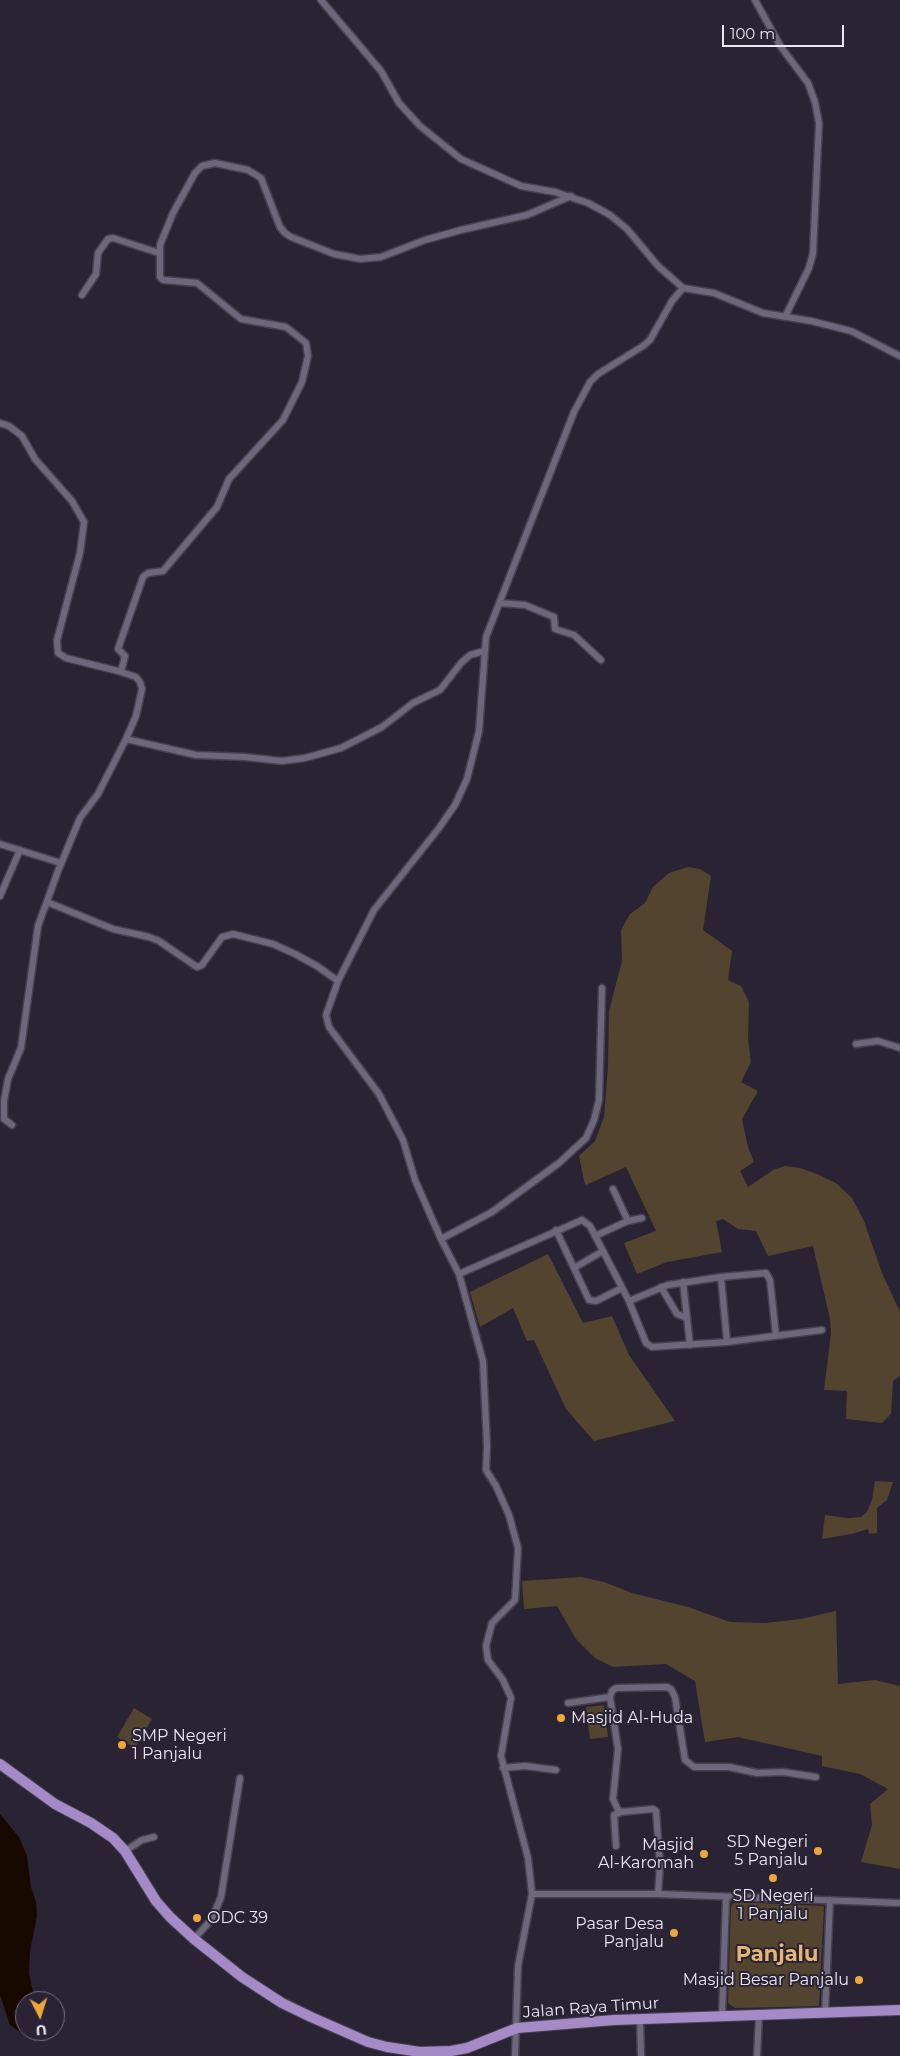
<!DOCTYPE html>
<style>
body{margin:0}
#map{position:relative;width:900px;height:2056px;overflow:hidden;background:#2a2334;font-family:Montserrat,sans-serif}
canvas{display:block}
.north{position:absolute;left:15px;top:1991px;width:50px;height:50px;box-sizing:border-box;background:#2a2334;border:1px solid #777180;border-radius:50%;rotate:175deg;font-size:14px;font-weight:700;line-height:20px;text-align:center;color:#ebe6f2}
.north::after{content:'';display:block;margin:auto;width:18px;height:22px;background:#eda83b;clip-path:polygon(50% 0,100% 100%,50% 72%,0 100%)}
.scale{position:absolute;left:722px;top:25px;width:122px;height:22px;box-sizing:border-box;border:2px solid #ebe6f2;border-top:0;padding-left:6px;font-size:15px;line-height:18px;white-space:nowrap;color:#ebe6f2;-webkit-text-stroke:4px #2a2334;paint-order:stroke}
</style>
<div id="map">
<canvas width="900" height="2056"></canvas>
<div class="north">U</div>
<div class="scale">100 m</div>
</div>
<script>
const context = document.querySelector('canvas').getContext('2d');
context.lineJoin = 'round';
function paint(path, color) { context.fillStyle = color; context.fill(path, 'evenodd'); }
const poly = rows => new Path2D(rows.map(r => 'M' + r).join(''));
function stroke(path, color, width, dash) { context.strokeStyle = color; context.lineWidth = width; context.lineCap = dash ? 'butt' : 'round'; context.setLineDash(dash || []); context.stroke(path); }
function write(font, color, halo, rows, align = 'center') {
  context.font = font + ' Montserrat,sans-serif'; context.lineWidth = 4; context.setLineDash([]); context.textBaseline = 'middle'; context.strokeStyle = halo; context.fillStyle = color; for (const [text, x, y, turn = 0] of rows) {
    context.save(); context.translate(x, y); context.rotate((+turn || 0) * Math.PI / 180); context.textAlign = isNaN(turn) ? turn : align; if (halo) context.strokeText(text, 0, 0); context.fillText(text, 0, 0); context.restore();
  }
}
paint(poly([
 [688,867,700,869,711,876,703,930,732,951,728,980,741,986,749,1002,748,1039,751,1062,741,1082,758,1091,742,1119,748,1147,754,1162,740,1171,748,1187,773,1170,785,1166,800,1168,817,1174,836,1183,852,1198,864,1221,882,1273,900,1312,900,1376,893,1381,891,1414,882,1423,846,1419,847,1391,824,1390,831,1333,830,1319,813,1246,768,1256,756,1231,738,1229,723,1219,716,1221,722,1252,667,1262,637,1274,624,1243,656,1231,626,1167,586,1185,584,1181,579,1156,595,1141,604,1117,608,1066,609,1011,622,961,621,930,630,914,645,903,653,887,669,873],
 [548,1254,583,1323,612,1316,629,1355,675,1421,594,1441,566,1409,534,1340,527,1341,513,1308,480,1327,470,1292],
 [875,1481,893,1482,887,1500,877,1508,877,1533,869,1534,868,1529,851,1534,822,1539,825,1515,848,1518,861,1517,867,1512,872,1500],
 [581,1577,604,1582,632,1593,688,1607,730,1622,765,1623,801,1619,836,1611,838,1684,875,1680,900,1686,900,1869,861,1862,872,1825,870,1804,888,1789,860,1774,822,1766,822,1756,738,1737,705,1742,695,1681,666,1664,613,1667,595,1658,576,1639,557,1606,524,1609,522,1581],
 [604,1705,608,1737,590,1739,586,1707],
 [134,1708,152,1719,135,1748,117,1737],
 [737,1902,824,1906,819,2006,735,2008,728,2003,731,1907,732,1904]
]), '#534430');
paint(poly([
 [0,1814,19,1837,27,1856,31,1887,36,1902,37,1916,30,1951,29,1973,35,2001,25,2001,25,2031,34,2031,23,2034,10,2025,0,1995]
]), '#180900');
const minor = poly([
 [321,0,381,71,399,103,420,126,461,159,521,186,555,192,588,203,610,215,627,229,658,266,683,288],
 [755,0,781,47,808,83,815,102,819,123,813,253,809,268,785,317],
 [82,295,96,274,98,253,108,239,113,238,159,253],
 [0,423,9,426,22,436,35,459,72,501,84,522,80,553,57,640,58,653,66,658,118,671,136,677,140,682,142,689,136,716,126,739,98,794,80,818,58,871,38,926,21,1048,8,1079,4,1101,4,1119,12,1125],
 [500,603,525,605,554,617,555,629,574,635,601,660],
 [121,672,125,656,118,649,143,577,148,573,163,571,217,507,229,479,283,420,302,382,308,356,306,343,286,327,241,319,197,283,163,280,160,277,160,245,173,213,195,173,202,166,215,163,248,170,261,178,280,227,285,233,291,237,334,254,360,259,381,257,425,240,461,230,527,215,571,196],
 [126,739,196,755,245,757,282,761,305,758,341,748,382,727,413,703,440,690,461,663,470,655,484,651],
 [0,844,61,863],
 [0,896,20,850],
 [47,902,113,929,149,937,159,941,197,967,202,965,222,937,233,934,273,944,295,954,317,966,338,981],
 [856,1044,878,1041,900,1048],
 [613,1189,628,1221],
 [556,1230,589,1300,596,1301,622,1288],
 [595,1236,628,1221,642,1218],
 [441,1239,492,1212,559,1163,586,1138,594,1120,599,1100,602,988],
 [574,1268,603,1251],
 [459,1274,582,1220,590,1226,629,1301,646,1343,652,1347,727,1342,822,1330],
 [721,1277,727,1342],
 [683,1282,690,1345],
 [661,1287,677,1314,687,1318],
 [629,1301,668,1285,721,1277,766,1273,770,1280,776,1336],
 [610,1697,612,1691,616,1688,667,1687,671,1689,675,1697,685,1760,694,1767,729,1767,757,1773,783,1772,816,1777],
 [568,1703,610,1697,618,1749,613,1799,618,1810,621,1812],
 [503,1768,525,1766,556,1770],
 [616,1846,614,1815,621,1812,653,1809,656,1811,660,1865,658,1894],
 [125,1851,142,1840,154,1837],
 [532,1894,658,1894,900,1903],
 [194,1939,212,1919,221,1897,240,1778],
 [825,2013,830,1900],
 [722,2017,726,1898],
 [640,2019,641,2056],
 [515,2056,518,1966,532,1894,528,1858,501,1756,511,1698,503,1680,488,1660,486,1646,492,1623,515,1600,518,1548,509,1515,496,1486,486,1470,487,1446,483,1361,459,1274,441,1239,415,1180,403,1140,379,1094,329,1027,326,1015,338,981,374,910,439,828,455,805,467,779,479,731,486,637,574,412,590,382,598,374,643,346,650,340,672,301,683,288,714,293,763,313,811,321,851,331,900,356],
 [757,2056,759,2015]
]);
const primary = poly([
 [0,1764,55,1804,91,1823,113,1838,125,1851,156,1901,170,1917,194,1939,242,1977,282,2003,311,2017,368,2042,387,2047,420,2052,451,2051,467,2048,517,2028,614,2020,900,2010]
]);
stroke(minor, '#47404f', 9);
stroke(primary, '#47404f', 12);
stroke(minor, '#6e667a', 6);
stroke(primary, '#a48ac7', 10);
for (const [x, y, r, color] of [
 [561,1718,5,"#eda83b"],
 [122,1745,5,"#eda83b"],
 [818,1851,5,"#eda83b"],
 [704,1854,5,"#eda83b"],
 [773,1878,5,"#eda83b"],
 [197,1918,5,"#eda83b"],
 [674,1933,5,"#eda83b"],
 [859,1980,5,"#eda83b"]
]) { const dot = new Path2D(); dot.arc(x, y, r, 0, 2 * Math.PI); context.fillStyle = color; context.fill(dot); stroke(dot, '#2a2334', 2); }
write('16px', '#ebe6f2', '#2a2334', [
 ["Masjid Al-Huda",571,1718,"left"],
 ["SMP Negeri",132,1736,"left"],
 ["1 Panjalu",132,1754,"left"],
 ["SD Negeri",808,1842],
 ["5 Panjalu",808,1860],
 ["Masjid",694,1845],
 ["Al-Karomah",694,1863],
 ["SD Negeri",773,1896,"center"],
 ["1 Panjalu",773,1914,"center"],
 ["ODC 39",207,1918,"left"],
 ["Pasar Desa",664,1924],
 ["Panjalu",664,1942],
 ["Masjid Besar Panjalu",849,1980]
], 'right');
write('16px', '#ebe6f2', '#2a2334', [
 ["Jalan Raya Timur",591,2008,-4]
]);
write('bold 21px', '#e4b573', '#2a2334', [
 ["Panjalu",777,1955]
]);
</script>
